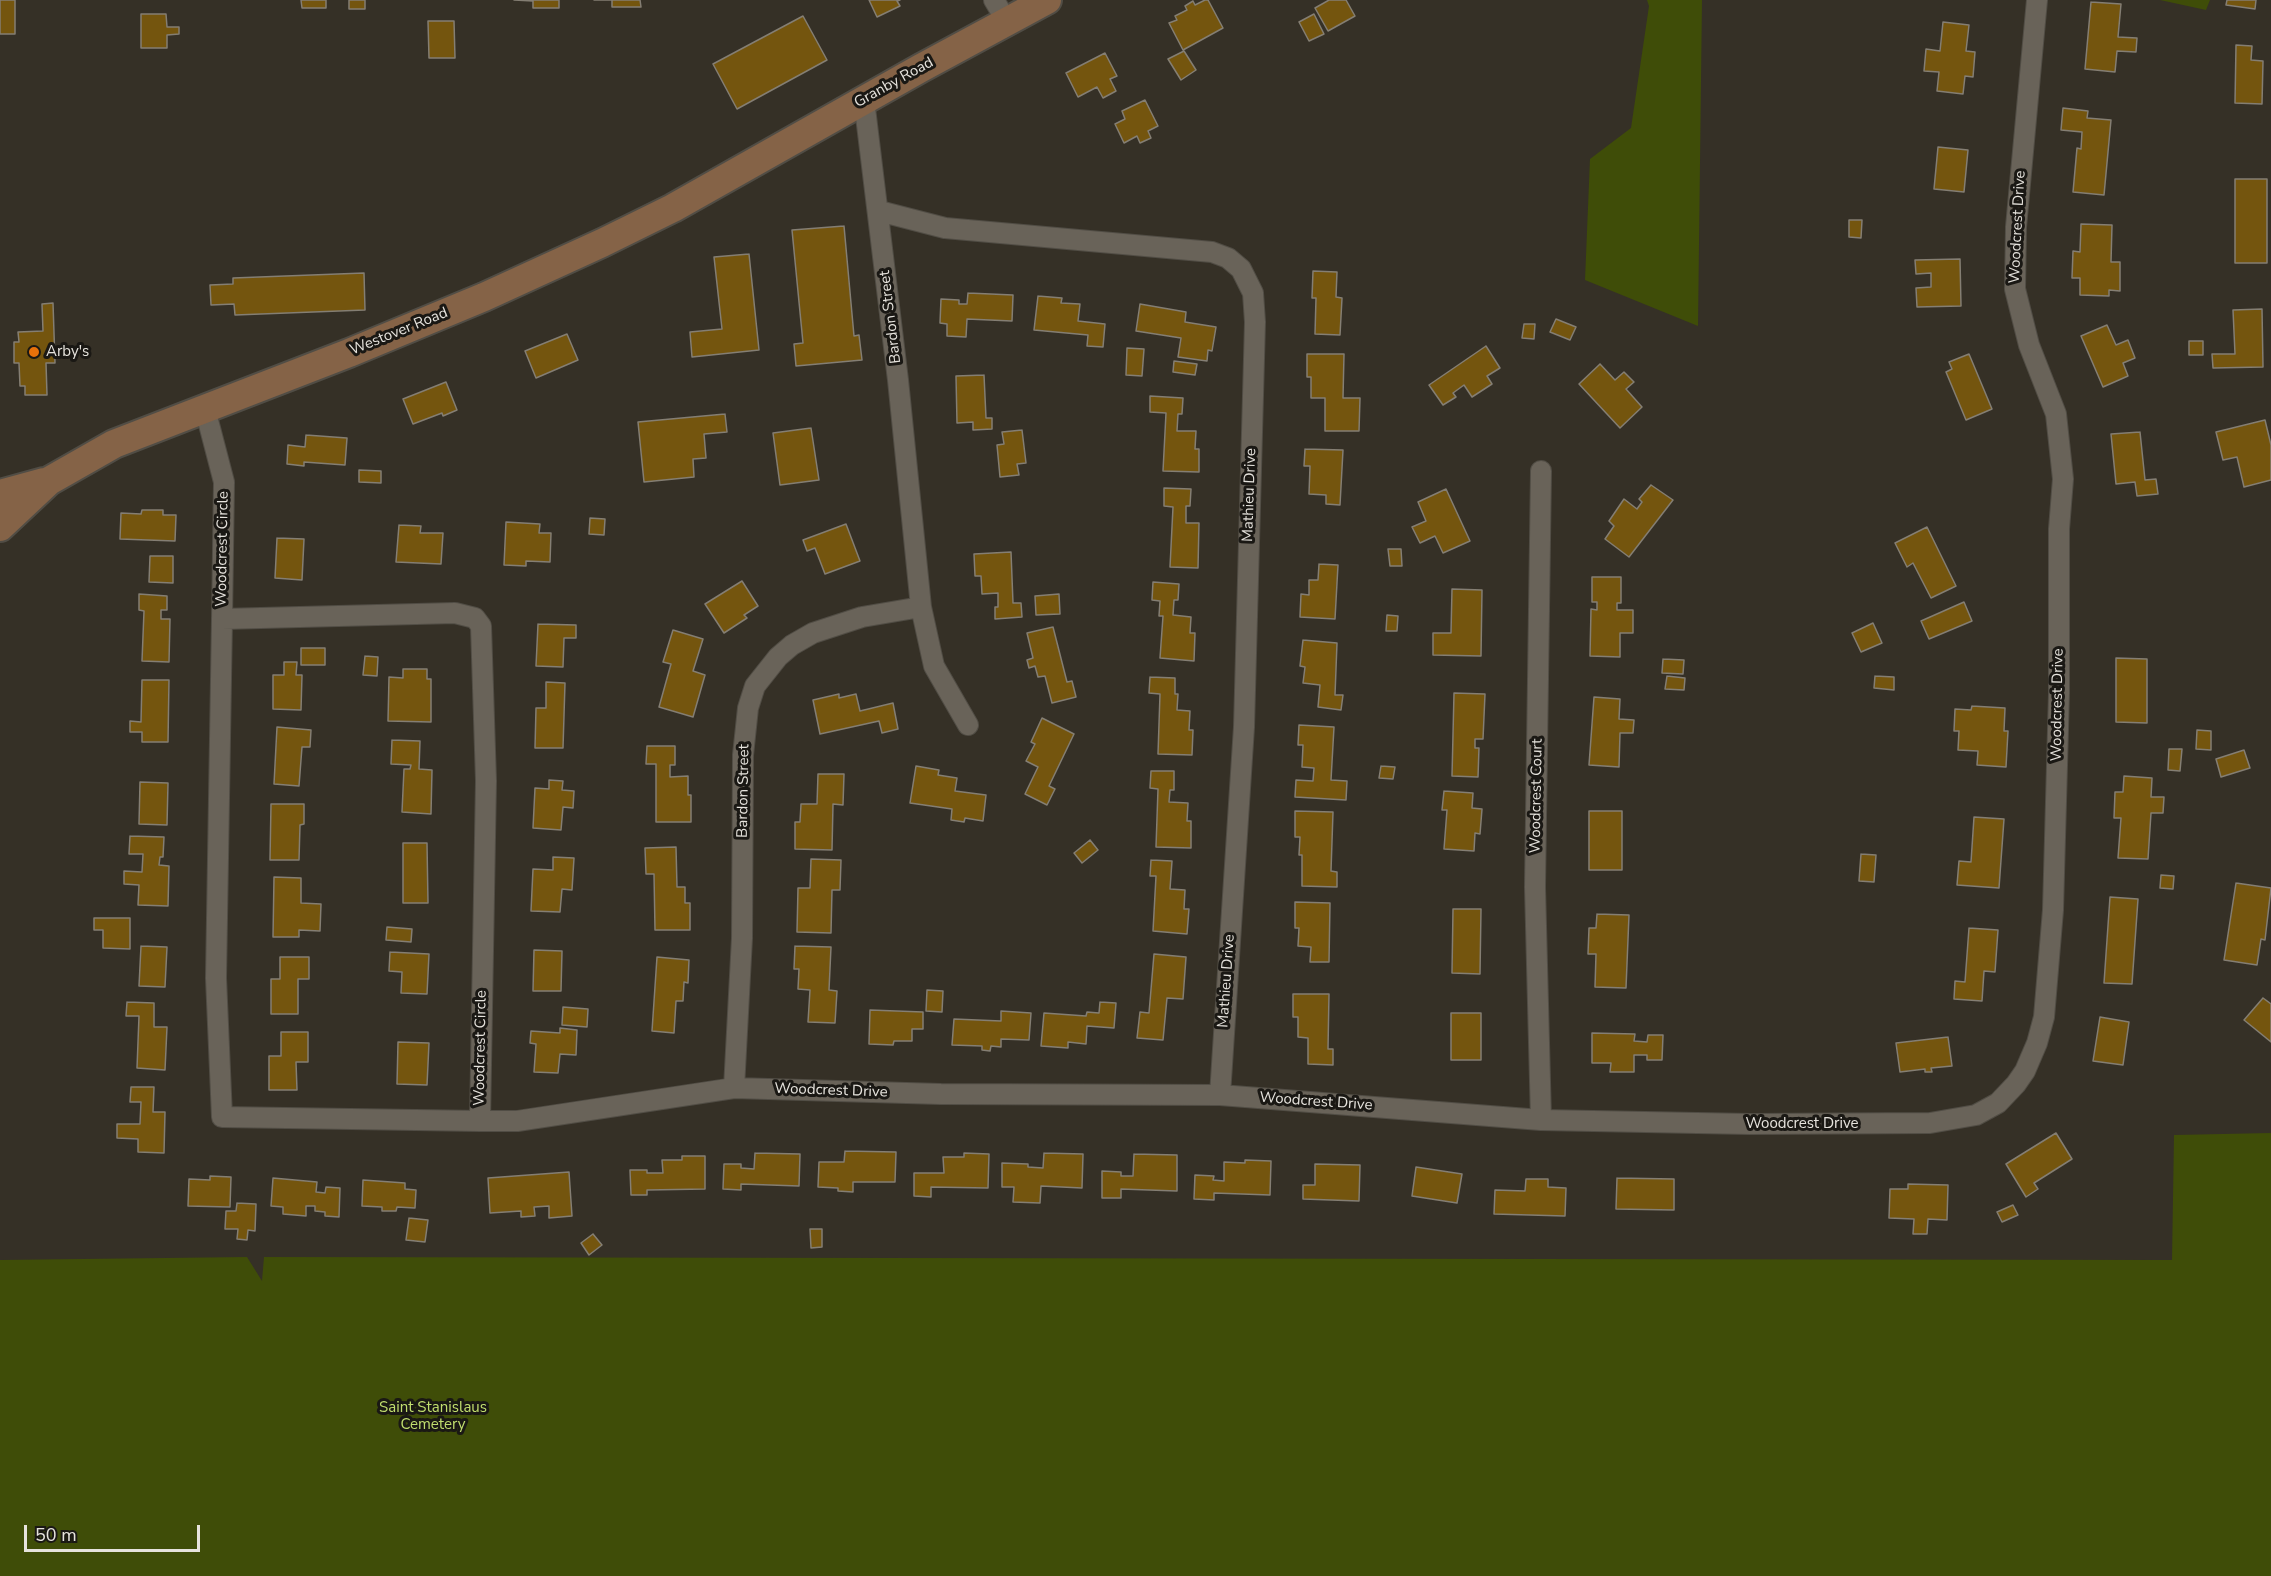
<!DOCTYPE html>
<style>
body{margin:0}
#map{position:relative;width:2271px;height:1576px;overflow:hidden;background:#353026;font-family:"Nunito Sans",sans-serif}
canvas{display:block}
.scale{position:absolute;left:24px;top:1525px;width:176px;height:27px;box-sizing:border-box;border:3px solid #e6e3dd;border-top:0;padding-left:8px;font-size:18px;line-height:21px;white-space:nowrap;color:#e6e3dd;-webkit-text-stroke:4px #1a1814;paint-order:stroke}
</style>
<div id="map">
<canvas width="2271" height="1576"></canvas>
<div class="scale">50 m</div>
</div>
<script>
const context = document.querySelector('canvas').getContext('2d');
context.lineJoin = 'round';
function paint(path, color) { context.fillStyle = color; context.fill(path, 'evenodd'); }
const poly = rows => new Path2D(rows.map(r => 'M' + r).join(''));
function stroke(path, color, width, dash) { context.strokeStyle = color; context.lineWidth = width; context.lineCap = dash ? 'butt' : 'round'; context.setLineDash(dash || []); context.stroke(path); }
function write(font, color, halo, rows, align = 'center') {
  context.font = font + ' "Nunito Sans",sans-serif'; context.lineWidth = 6; context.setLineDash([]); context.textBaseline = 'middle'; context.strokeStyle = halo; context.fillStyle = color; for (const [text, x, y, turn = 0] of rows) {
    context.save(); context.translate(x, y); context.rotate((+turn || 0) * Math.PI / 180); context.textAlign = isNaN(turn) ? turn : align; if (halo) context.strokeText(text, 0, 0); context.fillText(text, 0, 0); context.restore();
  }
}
paint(poly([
 [1647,0,1702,0,1698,326,1585,280,1590,159,1631,128,1649,6],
 [2160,0,2210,0,2206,10],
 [2271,1133,2271,1576,0,1576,0,1260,247,1257,262,1281,264,1257,2172,1260,2174,1135]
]), '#3f4d08');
const building = poly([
 [0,0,15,0,15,34,0,34,0,0],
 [301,0,326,0,326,8,302,8,301,0],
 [349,0,365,0,365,9,349,9,349,0],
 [514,0,559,0,559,8,533,8,533,1,514,0],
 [594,0,640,0,641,7,612,7,612,0,594,0],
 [869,0,900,0,897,1,900,6,877,17,869,0],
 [1205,0,1208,0,1223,28,1183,50,1169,23,1177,20,1175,16,1187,10,1185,6,1193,1,1195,5,1205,0],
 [1329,0,1346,0,1355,16,1328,31,1315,8,1329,0],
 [2227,0,2256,0,2255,9,2226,5,2227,0],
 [2091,2,2121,4,2118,37,2137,38,2136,52,2117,51,2115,72,2085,69,2091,2],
 [141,14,166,14,167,27,179,27,179,34,167,35,167,48,141,48,141,14],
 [1314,14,1324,34,1309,41,1299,22,1314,14],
 [803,16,827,60,737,109,713,64,803,16],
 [428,21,454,21,455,58,429,58,428,21],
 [1943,22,1969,25,1966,51,1975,52,1973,77,1965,76,1963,94,1937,91,1939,72,1924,71,1926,49,1940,51,1943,22],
 [2236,45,2252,46,2251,60,2263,61,2262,104,2235,103,2236,45],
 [1184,51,1196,70,1181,80,1168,59,1184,51],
 [1105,53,1117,76,1110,79,1116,91,1103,98,1097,87,1078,97,1066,73,1105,53],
 [1145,100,1158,126,1148,131,1151,138,1140,143,1137,136,1124,143,1115,124,1125,119,1122,111,1145,100],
 [2063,108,2088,111,2087,118,2111,120,2104,195,2073,192,2077,148,2081,149,2082,132,2061,130,2063,108],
 [1938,147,1968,150,1964,192,1934,189,1938,147],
 [2235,179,2267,179,2267,263,2235,263,2235,179],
 [1849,220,1862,220,1861,238,1849,237,1849,220],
 [2081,224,2112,225,2111,262,2120,262,2120,291,2109,290,2109,296,2080,295,2080,278,2072,278,2073,251,2080,252,2081,224],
 [844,226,854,336,859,335,862,360,796,366,794,344,803,343,792,230,844,226],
 [749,254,759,350,692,357,690,332,722,329,714,257,749,254],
 [1960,259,1961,306,1917,307,1916,288,1931,287,1931,273,1916,274,1915,260,1960,259],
 [1313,271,1337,272,1336,297,1342,298,1340,335,1315,334,1316,298,1312,298,1313,271],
 [364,273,365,310,235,315,234,304,211,305,210,285,233,284,233,278,364,273],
 [968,293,1013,295,1012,321,967,319,966,337,947,336,947,324,940,323,941,299,959,300,959,304,967,304,968,293],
 [1038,296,1062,298,1061,303,1080,304,1078,321,1105,324,1103,347,1087,346,1088,335,1034,330,1038,296],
 [53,303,55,363,46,363,47,395,25,395,25,386,20,386,19,363,14,363,14,342,19,342,18,332,43,331,42,304,53,303],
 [1140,304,1186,312,1185,322,1216,327,1212,351,1208,350,1207,361,1178,357,1181,338,1136,331,1140,304],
 [2262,309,2263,367,2213,368,2212,354,2235,354,2233,310,2262,309],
 [1556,319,1576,327,1570,340,1550,332,1556,319],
 [1524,324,1535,324,1534,339,1522,338,1524,324],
 [2107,325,2116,345,2128,340,2135,358,2123,363,2128,376,2103,387,2081,336,2107,325],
 [567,334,578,360,536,378,525,351,567,334],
 [2189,341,2203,341,2203,355,2189,355,2189,341],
 [1486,346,1500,368,1487,376,1492,384,1472,397,1464,385,1453,393,1456,397,1443,405,1429,385,1486,346],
 [1127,348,1144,349,1142,376,1126,375,1127,348],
 [1307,354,1344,354,1343,398,1360,398,1359,431,1325,431,1325,398,1311,398,1311,377,1307,377,1307,354],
 [1969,354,1992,409,1966,420,1946,372,1952,369,1949,362,1969,354],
 [1174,361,1197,364,1195,375,1173,372,1174,361],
 [1600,364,1615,380,1624,372,1634,382,1626,389,1642,407,1620,428,1579,384,1600,364],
 [984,375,986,418,992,418,992,429,973,430,973,422,957,423,956,376,984,375],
 [446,382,457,410,443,416,442,413,413,424,403,399,446,382],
 [1150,396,1183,398,1182,414,1178,414,1177,431,1196,431,1195,449,1199,449,1199,472,1163,471,1166,413,1150,412,1150,396],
 [725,414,727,432,704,434,706,458,693,459,694,477,644,482,638,422,725,414],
 [2265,420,2271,445,2271,480,2244,487,2237,457,2223,460,2216,432,2265,420],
 [811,428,819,480,780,485,773,433,811,428],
 [1022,430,1026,463,1017,464,1019,475,1000,477,997,445,1004,444,1002,432,1022,430],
 [2140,432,2145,480,2156,479,2158,494,2137,496,2135,482,2116,484,2111,434,2140,432],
 [306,435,347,438,345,465,304,462,304,466,287,464,288,445,305,447,306,435],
 [1305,449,1343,450,1340,505,1326,504,1326,495,1309,494,1310,466,1304,466,1305,449],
 [359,470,381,471,381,483,359,482,359,470],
 [1651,485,1673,500,1629,557,1605,539,1614,526,1609,521,1624,499,1637,509,1642,502,1639,499,1651,485],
 [1164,488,1191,489,1190,506,1186,506,1186,523,1199,523,1198,568,1170,567,1173,507,1164,506,1164,488],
 [1446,489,1470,541,1443,553,1435,536,1420,543,1412,527,1426,521,1418,502,1446,489],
 [142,510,163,510,163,515,176,515,175,541,120,539,121,513,141,514,142,510],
 [590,518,605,519,604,535,589,534,590,518],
 [506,522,540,524,539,533,551,533,550,562,526,561,526,566,504,565,506,522],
 [846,524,860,561,825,574,815,548,807,551,803,540,846,524],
 [399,525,421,526,420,533,443,533,441,564,396,562,399,525],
 [1927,527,1956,586,1931,598,1913,563,1907,567,1895,543,1927,527],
 [277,538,304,539,302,580,275,578,277,538],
 [1388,549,1401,549,1402,566,1390,566,1388,549],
 [1011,552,1013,603,1021,603,1022,617,995,619,995,607,998,607,998,593,982,594,981,576,975,576,974,554,1011,552],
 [150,556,173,556,173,583,149,582,150,556],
 [1319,564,1338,565,1335,619,1300,617,1301,594,1309,595,1309,580,1318,580,1319,564],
 [1592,577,1621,577,1621,603,1617,603,1617,610,1633,610,1633,633,1620,633,1620,657,1590,656,1591,609,1597,610,1597,602,1592,602,1592,577],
 [742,581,758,606,744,615,747,618,724,633,705,604,742,581],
 [1153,582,1179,584,1178,600,1174,600,1173,615,1191,617,1190,633,1195,633,1194,661,1160,658,1163,616,1159,616,1160,601,1152,600,1153,582],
 [1452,589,1482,590,1481,656,1433,655,1433,633,1451,633,1452,589],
 [139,594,167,596,167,610,161,610,161,619,170,619,169,662,142,661,144,611,139,610,139,594],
 [1059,594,1060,614,1036,615,1035,596,1059,594],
 [1964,602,1972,621,1929,639,1921,621,1964,602],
 [1387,615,1398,616,1397,631,1386,631,1387,615],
 [1873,623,1882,643,1861,652,1852,633,1873,623],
 [538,624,576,625,576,638,564,638,563,667,536,666,538,624],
 [1053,627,1067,682,1072,681,1076,697,1052,703,1045,676,1038,677,1035,666,1029,668,1027,660,1033,658,1027,633,1053,627],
 [673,630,703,639,693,671,705,675,693,717,659,707,671,664,663,662,673,630],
 [1303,640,1337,643,1335,695,1343,695,1341,710,1318,707,1320,685,1303,683,1305,667,1300,666,1303,640],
 [301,648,325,648,325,665,301,665,301,648],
 [365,656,378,657,377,676,363,675,365,656],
 [2116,658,2147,659,2147,723,2116,722,2116,658],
 [1663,659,1684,660,1683,674,1662,673,1663,659],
 [284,662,297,662,296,675,302,675,301,710,273,709,273,675,284,675,284,662],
 [403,669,427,669,427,679,431,679,431,722,388,721,389,677,403,678,403,669],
 [1667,676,1685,678,1684,690,1665,689,1667,676],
 [1875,676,1894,677,1894,690,1874,688,1875,676],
 [1150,677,1175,678,1175,694,1178,694,1177,710,1190,711,1189,730,1193,730,1192,755,1158,754,1160,694,1149,693,1150,677],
 [142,680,169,680,168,742,142,742,142,732,130,732,130,721,141,722,142,680],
 [546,682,565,683,563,748,535,748,536,708,546,708,546,682],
 [1454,693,1485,694,1483,739,1475,739,1475,748,1479,748,1478,777,1452,776,1454,693],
 [839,694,839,698,856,694,860,711,893,703,898,729,882,733,879,721,820,734,813,700,839,694],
 [1594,697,1620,699,1619,719,1634,720,1633,733,1620,733,1619,767,1589,765,1594,697],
 [1972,706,2005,708,2004,731,2008,731,2006,767,1977,765,1978,751,1958,750,1959,731,1954,731,1955,709,1971,710,1972,706],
 [1042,718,1074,734,1049,786,1055,789,1047,805,1025,794,1038,767,1026,761,1035,744,1031,742,1042,718],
 [1299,725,1334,727,1331,780,1347,781,1346,800,1295,797,1296,780,1313,781,1314,768,1302,767,1303,745,1298,745,1299,725],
 [277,727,311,730,310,747,302,747,299,786,274,784,277,727],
 [2197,730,2211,731,2211,750,2196,749,2197,730],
 [392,740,420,741,419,769,432,770,431,814,402,812,404,769,410,769,411,765,391,764,392,740],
 [647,746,675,746,675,765,670,765,670,777,688,776,688,795,691,795,691,822,656,822,656,764,646,764,647,746],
 [2169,749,2182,749,2180,771,2168,770,2169,749],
 [2244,750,2250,768,2221,777,2216,759,2244,750],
 [916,766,939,770,938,775,957,778,955,791,986,795,983,821,965,818,964,822,951,820,952,809,910,803,916,766],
 [1381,766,1395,767,1393,779,1379,778,1381,766],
 [1151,771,1174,771,1174,790,1170,790,1169,802,1188,803,1187,821,1191,821,1191,848,1156,847,1158,789,1150,788,1151,771],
 [818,774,844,774,843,805,833,804,832,850,795,849,795,822,800,822,801,804,817,804,818,774],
 [2124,776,2152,778,2151,797,2164,797,2163,813,2151,813,2148,859,2118,858,2121,818,2114,818,2115,792,2123,792,2124,776],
 [549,780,563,781,562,790,574,791,573,808,563,807,561,830,533,828,535,788,549,789,549,780],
 [140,782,168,783,167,825,139,824,140,782],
 [1444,791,1473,793,1472,808,1482,809,1480,834,1475,833,1474,851,1444,849,1447,810,1442,810,1444,791],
 [271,804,304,804,304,824,300,825,299,860,270,860,271,804],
 [1295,811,1333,812,1331,871,1337,872,1337,887,1302,886,1302,855,1299,855,1300,837,1295,837,1295,811],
 [1589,811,1622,811,1622,870,1589,870,1589,811],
 [1974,817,2004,819,1999,888,1957,885,1959,861,1971,862,1974,817],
 [130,836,164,837,163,857,160,857,159,865,169,866,168,906,138,905,139,885,124,884,124,871,142,872,143,854,129,854,130,836],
 [1090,840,1098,850,1082,863,1074,853,1090,840],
 [403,843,427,843,428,903,403,903,403,843],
 [676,847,677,887,685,887,685,903,690,903,690,930,655,930,654,874,646,874,645,848,676,847],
 [1861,854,1876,855,1874,882,1859,881,1861,854],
 [553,857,574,858,572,890,562,889,560,912,531,911,533,869,553,870,553,857],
 [811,859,841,860,840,890,832,890,831,933,797,932,798,888,810,888,811,859],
 [1151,860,1172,861,1170,889,1185,890,1184,909,1189,909,1187,934,1153,931,1156,876,1150,876,1151,860],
 [2161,875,2174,876,2173,889,2160,888,2161,875],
 [274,877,301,878,301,903,321,904,320,931,299,930,299,937,273,937,274,877],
 [2236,883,2271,888,2265,940,2261,939,2257,965,2224,960,2236,883],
 [2110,897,2138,899,2132,984,2104,983,2110,897],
 [1295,902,1330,903,1329,962,1310,962,1311,947,1298,946,1299,928,1295,928,1295,902],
 [1453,909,1481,909,1480,974,1452,973,1453,909],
 [1597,914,1629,915,1626,988,1595,987,1596,954,1588,954,1589,928,1596,928,1597,914],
 [94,918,130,918,130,949,103,948,103,930,94,930,94,918],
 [387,927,412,929,411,942,386,940,387,927],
 [1969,928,1998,930,1995,972,1984,971,1982,1001,1954,999,1955,981,1965,982,1969,928],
 [141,946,167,947,165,987,139,986,141,946],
 [795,946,831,947,829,990,837,991,835,1023,808,1022,810,990,798,989,799,969,794,969,795,946],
 [534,950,562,951,561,991,533,991,534,950],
 [390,952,429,954,427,994,401,993,402,972,389,971,390,952],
 [1154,954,1186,957,1183,999,1167,998,1163,1040,1137,1038,1140,1012,1149,1013,1154,954],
 [280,957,309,957,309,979,298,979,298,1014,271,1014,271,979,280,979,280,957],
 [657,957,689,960,688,983,684,982,683,1001,676,1001,674,1033,652,1031,657,957],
 [927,990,943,991,942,1012,926,1011,927,990],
 [1293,994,1329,994,1328,1049,1333,1049,1333,1065,1308,1064,1308,1038,1298,1037,1298,1017,1293,1017,1293,994],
 [2263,998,2271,1004,2271,1042,2244,1020,2263,998],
 [127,1002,154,1003,154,1027,167,1027,165,1070,137,1068,139,1016,126,1016,127,1002],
 [1100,1002,1116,1003,1114,1028,1087,1026,1086,1044,1068,1042,1068,1048,1041,1046,1044,1013,1086,1016,1087,1012,1099,1013,1100,1002],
 [563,1007,588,1009,587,1027,562,1025,563,1007],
 [870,1010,923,1012,923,1029,912,1029,912,1041,894,1041,893,1045,869,1044,870,1010],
 [1001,1011,1031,1013,1029,1040,1001,1039,1001,1047,991,1046,990,1051,982,1050,982,1046,952,1045,954,1019,1001,1021,1001,1011],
 [1451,1013,1481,1013,1481,1060,1451,1060,1451,1013],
 [2100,1017,2129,1022,2123,1065,2093,1061,2100,1017],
 [560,1028,577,1030,576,1055,560,1054,558,1073,534,1072,536,1044,530,1043,531,1031,560,1033,560,1028],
 [281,1032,308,1032,308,1062,296,1062,297,1090,269,1090,269,1056,281,1056,281,1032],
 [1592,1033,1635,1034,1634,1041,1647,1042,1648,1035,1663,1035,1662,1060,1647,1060,1647,1055,1634,1055,1634,1072,1610,1072,1611,1063,1592,1063,1592,1033],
 [1948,1037,1952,1066,1931,1068,1932,1072,1925,1072,1925,1069,1900,1072,1896,1043,1948,1037],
 [398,1042,429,1043,427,1085,397,1084,398,1042],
 [131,1087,154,1087,153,1112,165,1112,164,1153,138,1152,138,1139,117,1138,117,1124,140,1124,141,1102,130,1102,131,1087],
 [2056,1133,2072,1159,2034,1183,2038,1189,2026,1197,2006,1164,2056,1133],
 [845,1151,896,1152,895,1182,853,1182,853,1192,838,1191,838,1188,818,1187,819,1162,844,1162,845,1151],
 [755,1153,800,1154,799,1186,741,1184,741,1190,723,1189,724,1164,741,1164,741,1168,754,1169,755,1153],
 [964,1153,989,1154,988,1188,931,1187,931,1197,914,1196,914,1173,944,1173,943,1157,964,1157,964,1153],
 [1044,1153,1083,1154,1082,1188,1041,1186,1040,1203,1013,1202,1014,1187,1002,1187,1002,1163,1028,1164,1028,1167,1043,1168,1044,1153],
 [1134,1154,1177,1155,1177,1191,1121,1189,1121,1198,1102,1198,1102,1171,1121,1172,1121,1176,1133,1176,1134,1154],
 [682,1156,705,1156,705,1189,647,1190,647,1195,631,1195,630,1170,647,1170,647,1173,663,1173,662,1160,682,1160,682,1156],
 [1245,1160,1271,1161,1270,1195,1214,1193,1214,1200,1194,1199,1195,1175,1214,1176,1213,1180,1224,1181,1224,1162,1245,1163,1245,1160],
 [1315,1164,1360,1165,1359,1201,1303,1199,1303,1185,1315,1185,1315,1164],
 [1416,1167,1462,1174,1457,1203,1412,1196,1416,1167],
 [569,1172,572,1216,549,1218,549,1206,534,1207,535,1216,521,1217,521,1211,490,1213,488,1178,569,1172],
 [210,1176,231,1177,230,1207,188,1206,189,1179,210,1180,210,1176],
 [273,1178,317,1182,316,1192,325,1193,326,1187,340,1188,339,1217,325,1216,325,1212,315,1211,315,1206,306,1206,306,1216,283,1214,283,1207,271,1206,273,1178],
 [1617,1178,1674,1179,1674,1210,1616,1209,1617,1178],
 [1526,1179,1548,1179,1548,1187,1566,1188,1565,1216,1494,1214,1495,1190,1525,1191,1526,1179],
 [363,1180,405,1183,405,1189,416,1190,415,1208,397,1207,396,1211,382,1211,382,1207,362,1206,363,1180],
 [1908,1184,1948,1185,1947,1220,1928,1219,1927,1234,1913,1234,1914,1219,1889,1218,1890,1189,1908,1189,1908,1184],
 [237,1203,256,1204,255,1231,248,1230,247,1240,237,1239,238,1229,225,1229,226,1211,236,1211,237,1203],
 [2013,1205,2018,1215,2002,1222,1997,1212,2013,1205],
 [409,1218,428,1220,425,1242,406,1240,409,1218],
 [810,1229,822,1229,822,1247,811,1248,810,1229],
 [593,1234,602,1245,589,1255,581,1243,593,1234]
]);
paint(building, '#74550e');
stroke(building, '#847e73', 1.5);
const street = poly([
 [994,0,1007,22],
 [879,211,945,228,1212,252,1228,258,1241,269,1253,293,1255,322,1244,727,1220,1095],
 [205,409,224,482,222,619,216,978,222,1117,480,1121,486,781,481,626,475,618,455,613,222,619],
 [1541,471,1535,887,1541,1120],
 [921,607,934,666,968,725],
 [734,1088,742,938,743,755,748,708,755,686,778,657,792,645,813,633,862,617,921,607,898,380,864,100],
 [480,1121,517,1121,734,1088,941,1094,1220,1095,1541,1120,1749,1124,1930,1123,1976,1115,1998,1103,2016,1084,2025,1071,2037,1043,2044,1017,2053,910,2059,693,2059,529,2063,479,2056,414,2029,345,2015,289,2016,227,2037,0]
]);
const secondary = poly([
 [0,494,44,482],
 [0,527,49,481,114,444,349,353,484,297,602,243,673,208,921,68,1047,0]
]);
stroke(street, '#514d45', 22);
stroke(secondary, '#514d45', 32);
stroke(street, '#696359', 20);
stroke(secondary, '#856347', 28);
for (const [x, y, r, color] of [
 [34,352,6,"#e8710a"]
]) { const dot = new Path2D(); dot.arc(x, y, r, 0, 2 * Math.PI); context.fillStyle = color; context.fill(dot); stroke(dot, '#1a1814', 2); }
write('15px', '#e6e3dd', '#1a1814', [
 ["Granby Road",894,83,-29],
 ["Woodcrest Drive",2018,227,-87],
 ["Bardon Street",891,317,-97],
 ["Westover Road",399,332,-22],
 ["Mathieu Drive",1250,495,-88],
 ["Woodcrest Circle",223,549,-89],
 ["Woodcrest Drive",2058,705,-89],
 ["Bardon Street",744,791,-89],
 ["Woodcrest Court",1537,796,-89],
 ["Mathieu Drive",1227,981,-86],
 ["Woodcrest Circle",481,1048,-89],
 ["Woodcrest Drive",831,1091,2],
 ["Woodcrest Drive",1316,1102,4],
 ["Woodcrest Drive",1802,1124]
]);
write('15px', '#e6e3dd', '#1a1814', [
 ["Arby's",46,352]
], 'left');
write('15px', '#c1de6e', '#1a1814', [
 ["Saint Stanislaus",433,1408],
 ["Cemetery",433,1425]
]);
</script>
